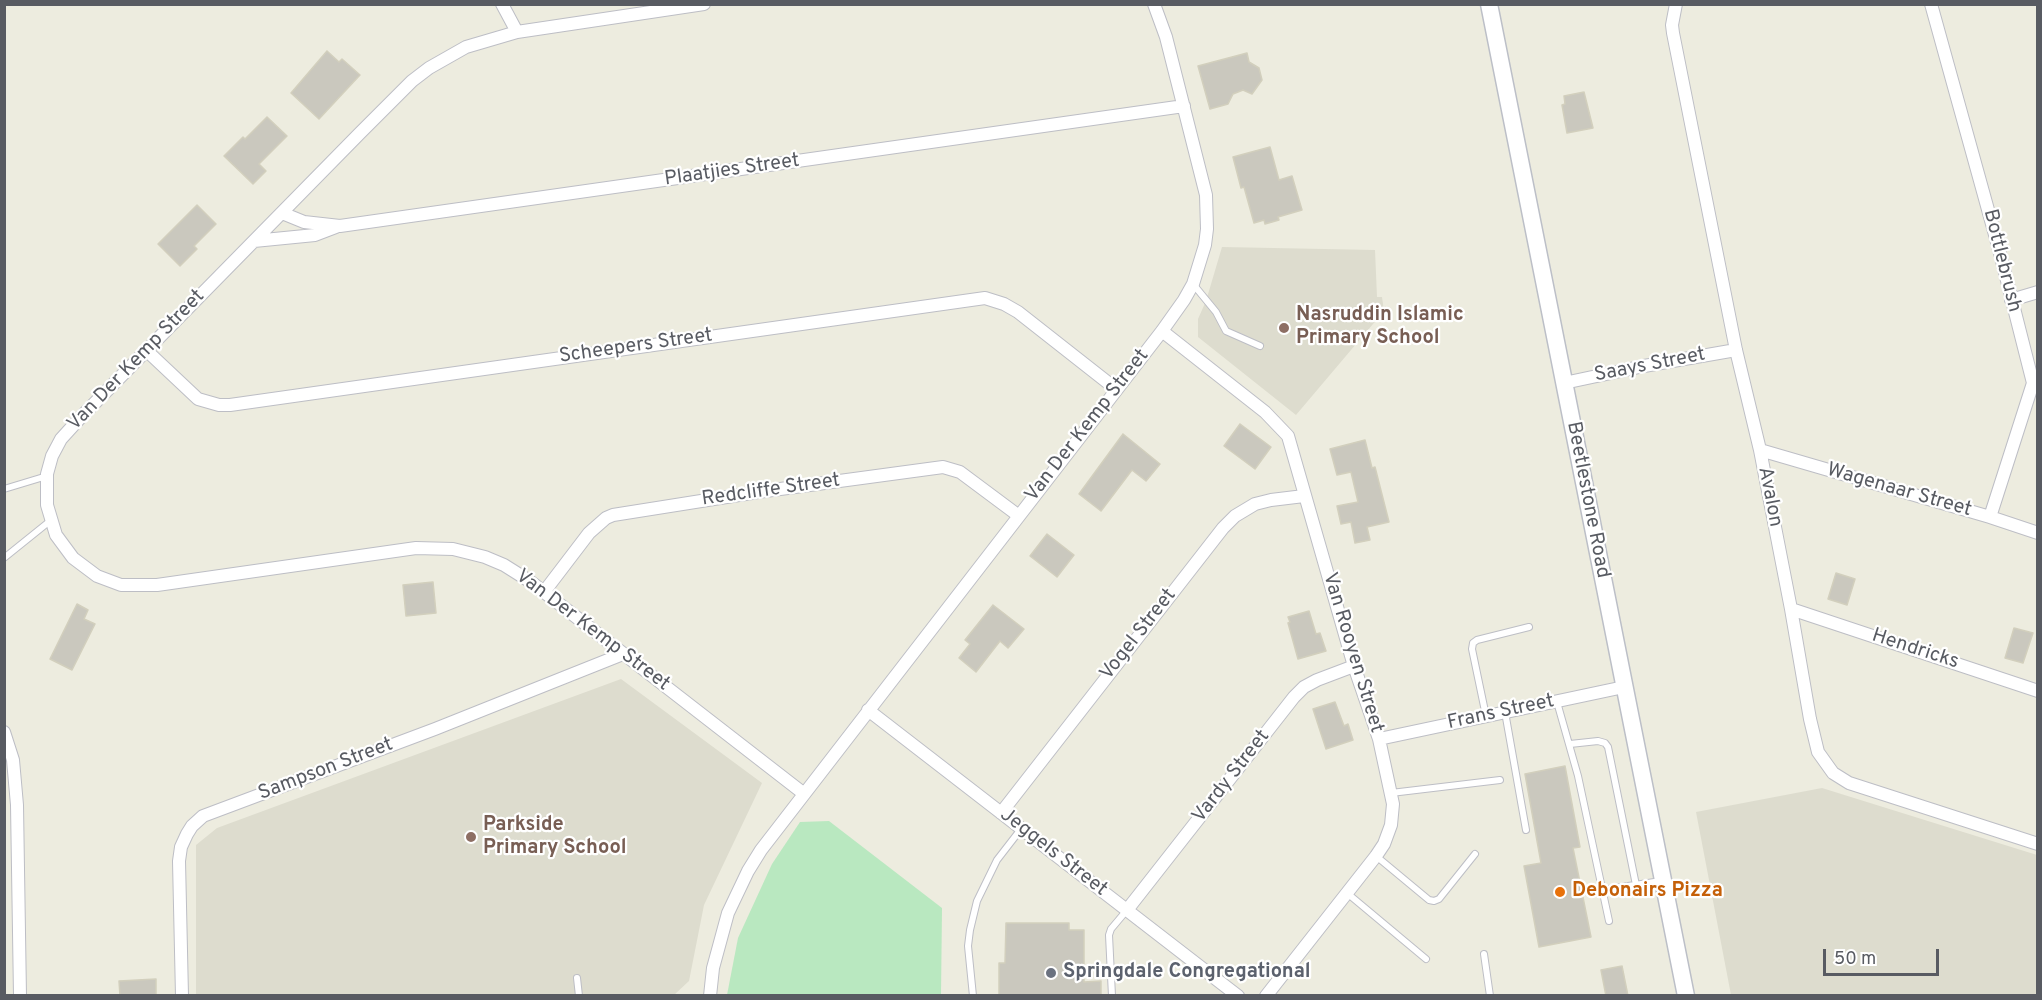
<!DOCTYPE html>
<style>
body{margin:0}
#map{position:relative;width:2042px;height:1000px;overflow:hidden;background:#edecdf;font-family:Overpass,sans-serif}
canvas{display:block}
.frame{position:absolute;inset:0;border:6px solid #585b62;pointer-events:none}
.scale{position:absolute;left:1823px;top:949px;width:116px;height:27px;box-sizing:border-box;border:3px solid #585b62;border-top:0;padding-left:8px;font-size:18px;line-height:21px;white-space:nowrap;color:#585b62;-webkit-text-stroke:4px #fff;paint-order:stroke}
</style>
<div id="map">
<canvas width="2042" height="1000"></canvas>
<div class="frame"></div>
<div class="scale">50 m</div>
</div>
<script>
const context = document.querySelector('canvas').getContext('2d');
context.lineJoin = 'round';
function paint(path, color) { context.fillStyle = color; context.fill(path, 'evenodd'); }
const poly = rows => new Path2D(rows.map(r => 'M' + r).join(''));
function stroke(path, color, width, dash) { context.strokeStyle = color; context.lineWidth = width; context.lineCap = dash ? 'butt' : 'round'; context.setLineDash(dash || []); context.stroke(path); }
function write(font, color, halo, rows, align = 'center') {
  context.font = font + ' Overpass,sans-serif'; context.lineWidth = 4.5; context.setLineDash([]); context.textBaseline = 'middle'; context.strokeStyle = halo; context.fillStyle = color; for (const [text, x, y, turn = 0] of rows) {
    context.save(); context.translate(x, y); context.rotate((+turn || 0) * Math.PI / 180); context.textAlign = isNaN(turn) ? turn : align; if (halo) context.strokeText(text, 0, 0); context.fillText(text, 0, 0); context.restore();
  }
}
paint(poly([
 [1222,247,1375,250,1377,297,1382,297,1384,311,1296,415,1198,337,1198,319,1206,301],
 [621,679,762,783,704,905,689,981,674,995,196,996,196,845,217,828],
 [1822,788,2037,855,2037,995,1731,995,1696,812]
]), '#dddcce');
paint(poly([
 [829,821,942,908,941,995,727,995,738,938,772,864,800,822]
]), '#b9e8c0');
const building = poly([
 [327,51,339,62,342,59,360,75,319,119,291,93,327,51],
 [1247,53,1249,62,1259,68,1262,80,1252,94,1243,90,1233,94,1228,104,1210,109,1198,66,1247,53],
 [1584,92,1593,128,1567,133,1562,105,1565,104,1564,96,1584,92],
 [267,117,287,136,259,164,266,171,253,184,224,156,243,137,245,139,267,117],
 [1270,147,1279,180,1292,176,1302,210,1278,217,1279,220,1265,224,1264,220,1254,223,1244,187,1241,188,1233,157,1270,147],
 [197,205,216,224,194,246,197,249,180,266,158,244,197,205],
 [1240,424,1271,447,1255,469,1224,446,1240,424],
 [1123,434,1160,464,1146,481,1132,470,1101,511,1079,494,1123,434],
 [1365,440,1372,468,1375,467,1389,522,1367,527,1370,540,1355,543,1351,522,1341,524,1337,506,1358,502,1351,472,1337,475,1330,449,1365,440],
 [1047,534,1074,555,1057,577,1030,556,1047,534],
 [1836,573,1855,579,1847,605,1828,599,1836,573],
 [433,582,436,613,406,616,403,585,433,582],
 [77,604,88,610,84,619,95,624,72,670,50,659,77,604],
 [993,605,1024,629,1008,648,1000,641,976,672,959,658,970,644,965,640,993,605],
 [1309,611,1316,634,1320,633,1326,651,1298,659,1288,623,1290,622,1288,617,1309,611],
 [2014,628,2033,633,2023,663,2005,658,2014,628],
 [1335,702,1344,726,1348,724,1353,740,1326,749,1313,709,1335,702],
 [1565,766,1580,847,1573,848,1591,937,1539,947,1524,866,1541,863,1525,774,1565,766],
 [1006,923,1069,923,1069,930,1084,930,1084,982,1101,981,1101,996,999,996,999,963,1005,963,1006,923],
 [1622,966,1628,996,1606,996,1601,970,1622,966],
 [156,979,156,996,120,996,119,981,156,979]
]);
paint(building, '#cac8be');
stroke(building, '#d2cfbd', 1.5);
const lane = poly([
 [1193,284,1216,312,1226,331,1260,346],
 [4,489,47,476],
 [4,558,50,521],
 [1557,702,1578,776,1609,921],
 [1505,712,1526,830],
 [1486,716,1472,649,1473,643,1477,640,1529,627],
 [1570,744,1598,741,1605,743,1608,747,1636,885],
 [1391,793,1500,780],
 [1376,856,1429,900,1434,901,1439,899,1475,854],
 [1602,890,1661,881],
 [1347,893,1426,959],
 [1484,954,1490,996],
 [577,978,579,996],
 [973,996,968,946,970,930,977,901,997,860,1021,829],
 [1112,996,1109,935,1111,929,1127,910]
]);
const street = poly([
 [502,4,517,32],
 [704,4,517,32,466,47,429,68,412,81,360,133,81,417,61,439,52,456,47,474,47,505,56,535,73,558,97,576,121,585,157,585,416,548,453,549,485,557,504,565,531,582,803,793],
 [1676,4,1672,25,1673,33,1736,350,1760,450,1791,609,1810,719,1818,752,1833,773,1849,783,2038,844],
 [1931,4,2000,253,2033,383,1990,517],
 [282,213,304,222,340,226,1184,106],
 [254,241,315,235,336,227],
 [2011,300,2038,292],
 [1162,331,1265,412,1288,436,1354,666,1379,739,1393,804,1391,825,1384,844,1376,856,1266,996],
 [147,351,198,399,219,405,230,405,985,298,1004,304,1018,312,1116,389],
 [1564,383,1644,366,1736,350],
 [1760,450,1990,517,2038,533],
 [544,592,589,533,606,518,613,515,758,492,943,467,960,472,1019,516],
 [1791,609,2038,691],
 [868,710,1238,996],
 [4,732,13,760,17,805,20,996],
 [1379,739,1624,687],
 [1001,813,1223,528,1235,516,1255,504,1271,500,1304,496],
 [1127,910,1294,697,1304,687,1317,680,1354,666],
 [182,996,179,861,181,847,187,834,192,826,203,816,435,729,623,654],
 [710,996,713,968,728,913,748,871,761,850,1162,331,1184,300,1193,284,1205,245,1207,229,1206,195,1166,37,1154,4]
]);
const secondary = poly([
 [1489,4,1686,996]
]);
stroke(lane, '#bdbec5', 8);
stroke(street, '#bdbec5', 14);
stroke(secondary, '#bcbfc7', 19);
stroke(lane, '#fff', 6);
stroke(street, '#fff', 12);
stroke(secondary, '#fff', 16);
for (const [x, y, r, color] of [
 [1284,328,6,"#8d6e63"],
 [471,837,6,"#8d6e63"],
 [1560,892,6,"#e8710a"],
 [1051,973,6,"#6b7280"]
]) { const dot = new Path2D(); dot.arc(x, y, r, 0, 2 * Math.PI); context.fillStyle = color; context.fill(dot); stroke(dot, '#fff', 2); }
write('20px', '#585b62', '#fff', [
 ["Plaatjies Street",732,171,-8],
 ["Bottlebrush",2001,261,76],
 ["Scheepers Street",636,347,-8],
 ["Van Der Kemp Street",137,361,-46],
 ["Saays Street",1650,366,-11],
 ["Van Der Kemp Street",1088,426,-52],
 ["Redcliffe Street",771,491,-8],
 ["Wagenaar Street",1899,491,16],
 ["Avalon",1769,497,79],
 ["Beetlestone Road",1587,500,79],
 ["Van Der Kemp Street",592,631,37],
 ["Vogel Street",1139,635,-52],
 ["Hendricks",1915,650,18],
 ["Van Rooyen Street",1352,653,73],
 ["Frans Street",1501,713,-12],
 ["Sampson Street",326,770,-21],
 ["Vardy Street",1232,777,-52],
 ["Jeggels Street",1053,853,38]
]);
write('bold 20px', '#785e54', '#fff', [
 ["Nasruddin Islamic",1296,316],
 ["Primary School",1296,339],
 ["Parkside",483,826],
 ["Primary School",483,849]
], 'left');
write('bold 20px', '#c56008', '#fff', [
 ["Debonairs Pizza",1572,892]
], 'left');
write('bold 20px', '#5b616d', '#fff', [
 ["Springdale Congregational",1063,973]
], 'left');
</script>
